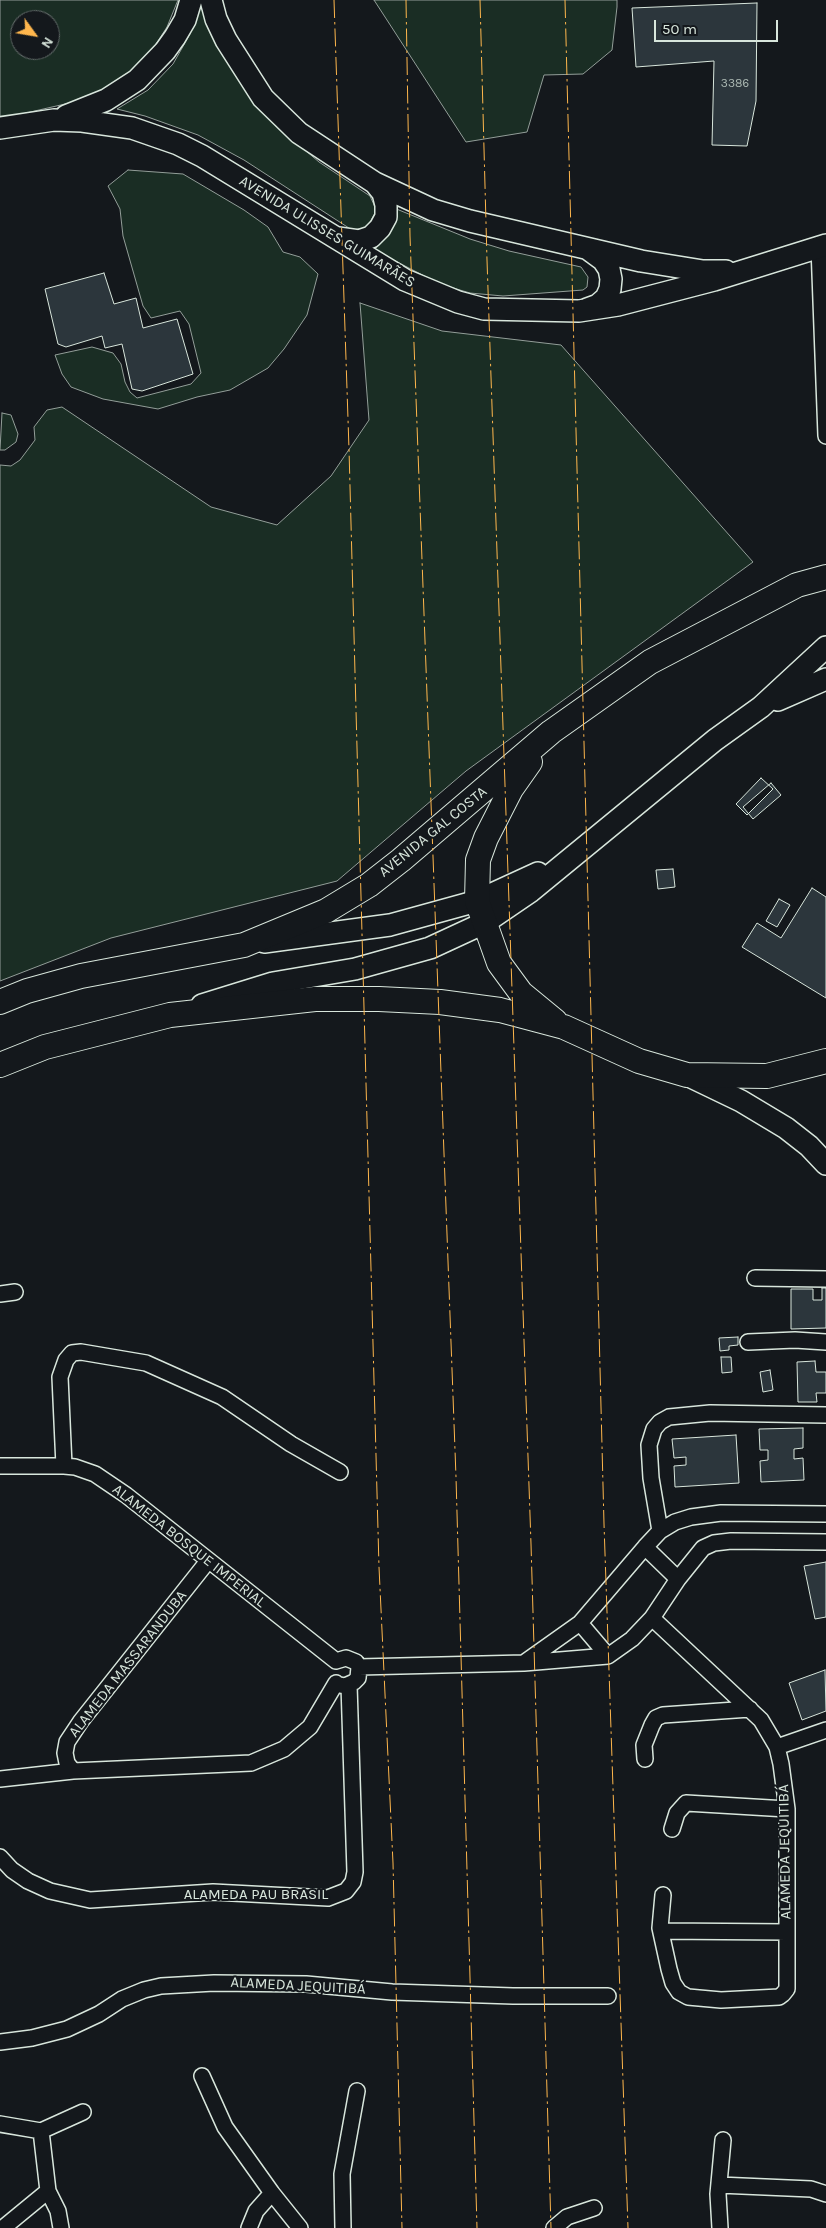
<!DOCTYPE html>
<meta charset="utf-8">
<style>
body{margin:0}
#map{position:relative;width:826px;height:2228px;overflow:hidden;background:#14181c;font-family:Karla,sans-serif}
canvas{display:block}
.north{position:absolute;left:10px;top:10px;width:50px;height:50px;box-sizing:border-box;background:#14181c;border:1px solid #626a69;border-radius:50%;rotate:122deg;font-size:14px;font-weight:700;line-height:20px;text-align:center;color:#d8e6dc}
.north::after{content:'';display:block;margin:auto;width:18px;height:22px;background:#ffb74d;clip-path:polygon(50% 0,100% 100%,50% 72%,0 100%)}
.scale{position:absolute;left:654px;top:20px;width:124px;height:22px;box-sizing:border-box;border:2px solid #d8e6dc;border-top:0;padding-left:6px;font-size:15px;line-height:18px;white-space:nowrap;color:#d8e6dc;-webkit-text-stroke:4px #14181c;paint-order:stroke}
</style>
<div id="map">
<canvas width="826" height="2228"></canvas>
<div class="north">N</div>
<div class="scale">50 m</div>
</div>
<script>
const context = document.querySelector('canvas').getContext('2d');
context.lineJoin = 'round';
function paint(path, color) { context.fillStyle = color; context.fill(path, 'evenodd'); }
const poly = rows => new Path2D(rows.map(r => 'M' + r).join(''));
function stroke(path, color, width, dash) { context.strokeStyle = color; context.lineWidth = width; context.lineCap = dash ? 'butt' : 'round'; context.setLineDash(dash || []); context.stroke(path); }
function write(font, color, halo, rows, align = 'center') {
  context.font = font + ' Karla,sans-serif'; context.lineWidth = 4; context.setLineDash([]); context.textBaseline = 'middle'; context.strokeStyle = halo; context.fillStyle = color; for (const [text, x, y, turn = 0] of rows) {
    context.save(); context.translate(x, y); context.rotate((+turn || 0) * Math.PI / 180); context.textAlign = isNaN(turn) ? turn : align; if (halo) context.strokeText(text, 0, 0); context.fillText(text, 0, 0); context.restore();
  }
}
const green = poly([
 [0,0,178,0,167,27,158,41,148,55,123,78,109,87,78,101,0,119,0,0],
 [20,20,50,20,50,50,20,50,20,20],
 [374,0,617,0,617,7,612,50,583,74,544,75,527,132,466,142,374,0],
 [200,1,205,19,278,127,319,162,370,196,375,207,375,213,369,224,365,228,352,230,244,160,198,135,145,116,117,109,148,90,173,64,190,34,200,1],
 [128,170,183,174,244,210,268,227,283,252,300,257,318,274,307,315,284,349,268,368,230,390,197,397,158,409,103,399,71,387,62,374,55,355,92,347,113,353,121,364,125,382,130,392,137,398,191,384,201,373,189,324,180,311,151,318,143,306,123,236,120,209,108,186,128,170],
 [394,208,470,239,509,251,581,267,588,277,587,287,583,290,503,296,470,293,440,284,374,250,389,235,393,226,394,208],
 [360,303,442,331,561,345,753,562,466,771,337,881,111,938,0,981,0,465,11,466,20,460,35,440,34,427,47,410,62,407,211,507,277,525,331,476,369,420,360,303],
 [2,413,11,415,18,434,16,442,5,450,0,450,2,413]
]);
paint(green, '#1a2d24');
stroke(green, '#939e99', 1);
const building = poly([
 [757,3,756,101,747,146,712,145,714,61,636,67,632,8,757,3],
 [104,273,114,304,136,298,143,328,177,319,193,374,142,391,132,389,122,344,105,348,102,336,66,347,58,344,45,289,104,273],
 [761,778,773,789,747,815,736,804,761,778],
 [771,783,781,795,753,819,743,807,771,783],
 [673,869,675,887,658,889,656,870,673,869],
 [812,888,826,897,826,998,742,947,757,923,781,938,812,888],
 [779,899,790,905,777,927,766,921,779,899],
 [822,1288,826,1288,826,1328,791,1329,791,1289,813,1289,813,1300,822,1300,822,1288],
 [738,1337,738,1345,729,1346,729,1350,720,1351,719,1338,738,1337],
 [721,1357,731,1357,732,1372,722,1373,721,1357],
 [815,1361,816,1372,826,1372,826,1393,816,1393,817,1402,798,1402,797,1362,815,1361],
 [770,1370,773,1390,763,1392,760,1372,770,1370],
 [803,1428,803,1448,794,1449,794,1459,803,1458,804,1480,761,1482,760,1461,768,1460,768,1450,760,1450,759,1429,803,1428],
 [736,1435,739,1483,675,1487,674,1466,686,1465,686,1457,674,1458,672,1439,736,1435],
 [826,1562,826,1617,815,1619,804,1566,826,1562],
 [825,1670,826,1711,802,1720,789,1683,825,1670]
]);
paint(building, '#2c363c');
stroke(building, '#d8e6dc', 1);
const street = poly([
 [819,247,826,436],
 [755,1278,826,1279],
 [0,1294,15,1292],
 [748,1342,795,1340,826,1342],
 [0,1466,64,1466,75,1467,95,1474,126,1495,336,1661],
 [64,1466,60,1377,66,1360,72,1353,81,1352,146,1363,222,1397,291,1444,340,1472],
 [660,1531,651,1478,649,1445,654,1429,660,1422,669,1417,710,1413,826,1415],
 [645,1547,678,1579],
 [652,1618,761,1720,777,1747,781,1764,787,1809,787,1989,783,1994,779,1997,721,2000,688,1997,679,1992,673,1983,669,1969,660,1928,663,1895],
 [580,1623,608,1656],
 [336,1661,346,1658,356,1662,359,1667,358,1678,354,1682,345,1686,340,1685],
 [525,1662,580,1623,645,1547,660,1531,675,1522,691,1517,721,1513,826,1514],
 [359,1667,524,1663,608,1656,632,1639,652,1618,678,1579,703,1548,714,1543,731,1541,826,1542],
 [777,1747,826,1730],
 [645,1759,644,1745,652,1725,656,1718,663,1715,750,1709],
 [73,1771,67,1763,65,1753,67,1742,81,1721,208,1561],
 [0,1779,73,1771,251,1763,284,1749,310,1727,336,1683],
 [672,1829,677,1813,686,1803,787,1809],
 [0,1857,12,1870,28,1881,50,1891,90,1900,213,1892,328,1898,346,1891,353,1882,355,1872,349,1685],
 [661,1931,787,1932],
 [0,2042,32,2038,67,2029,99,2014,122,1999,144,1990,161,1986,214,1983,306,1984,392,1992,513,1996,608,1996],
 [202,2076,225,2127,272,2193,300,2228],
 [0,2124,41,2131],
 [719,2185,811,2189,826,2194],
 [48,2191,58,2211,61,2228],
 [3,2228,48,2191,41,2131,83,2112],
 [249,2228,256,2211,272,2193],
 [343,2228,342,2174,357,2091],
 [554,2228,567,2217,594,2208],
 [720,2228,718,2194,723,2140]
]);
const secondary = poly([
 [211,0,216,19,226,40,263,98,299,133,375,183,433,210,470,221,641,261,703,271,726,271],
 [66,116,106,100,137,80,165,51,175,37,185,20,191,0],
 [0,128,54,120,82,121,132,128,178,144,202,156,405,280,458,302,484,309,579,311,618,305,714,280,826,245],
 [338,238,359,241,371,237,380,228,386,217,386,205,383,193,375,183],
 [587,309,598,305,606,298,610,289,611,279,609,269,603,260,588,249],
 [778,700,826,679],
 [264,942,390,925,477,901,538,873],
 [202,1005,273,983,355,969,430,948,484,923,531,891,715,740,761,707,826,647],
 [687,1075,741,1101,786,1128,809,1146,826,1164]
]);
const primary = poly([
 [530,762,511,789,486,838,478,860,477,901,499,963,521,993,555,1021],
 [0,1002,27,991,81,976,244,945,326,911,369,885,401,860,551,732,650,662,797,585,826,577],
 [0,1065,45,1047,170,1015,315,999,379,999,440,1002,500,1010,564,1027,639,1061,687,1075,767,1076,826,1061]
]);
stroke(street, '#d8e6dc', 18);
stroke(secondary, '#d8e6dc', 24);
stroke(primary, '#d8e6dc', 26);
stroke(street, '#14181c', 15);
stroke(secondary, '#14181c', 21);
stroke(primary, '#14181c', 24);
stroke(poly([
 [334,0,349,449,379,1567,393,1863,402,2228],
 [406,0,410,236,456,1477,477,2228],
 [480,0,487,260,531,1544,551,2228],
 [565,0,604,1524,628,2228]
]), '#ffb74d', 1, [18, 4, 2.5, 4]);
write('12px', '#adbab4', null, [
 ["3386",735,84]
]);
write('15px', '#d8e6dc', '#14181c', [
 ["AVENIDA ULISSES GUIMARÃES",327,232,31],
 ["AVENIDA GAL COSTA",433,832,-39],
 ["ALAMEDA BOSQUE IMPERIAL",189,1546,38],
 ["ALAMEDA MASSARANDUBA",128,1664,-52],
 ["ALAMEDA JEQUITIBÁ",785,1852,-91],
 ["ALAMEDA PAU BRASIL",256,1895],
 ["ALAMEDA JEQUITIBÁ",298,1986,3]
]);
</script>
